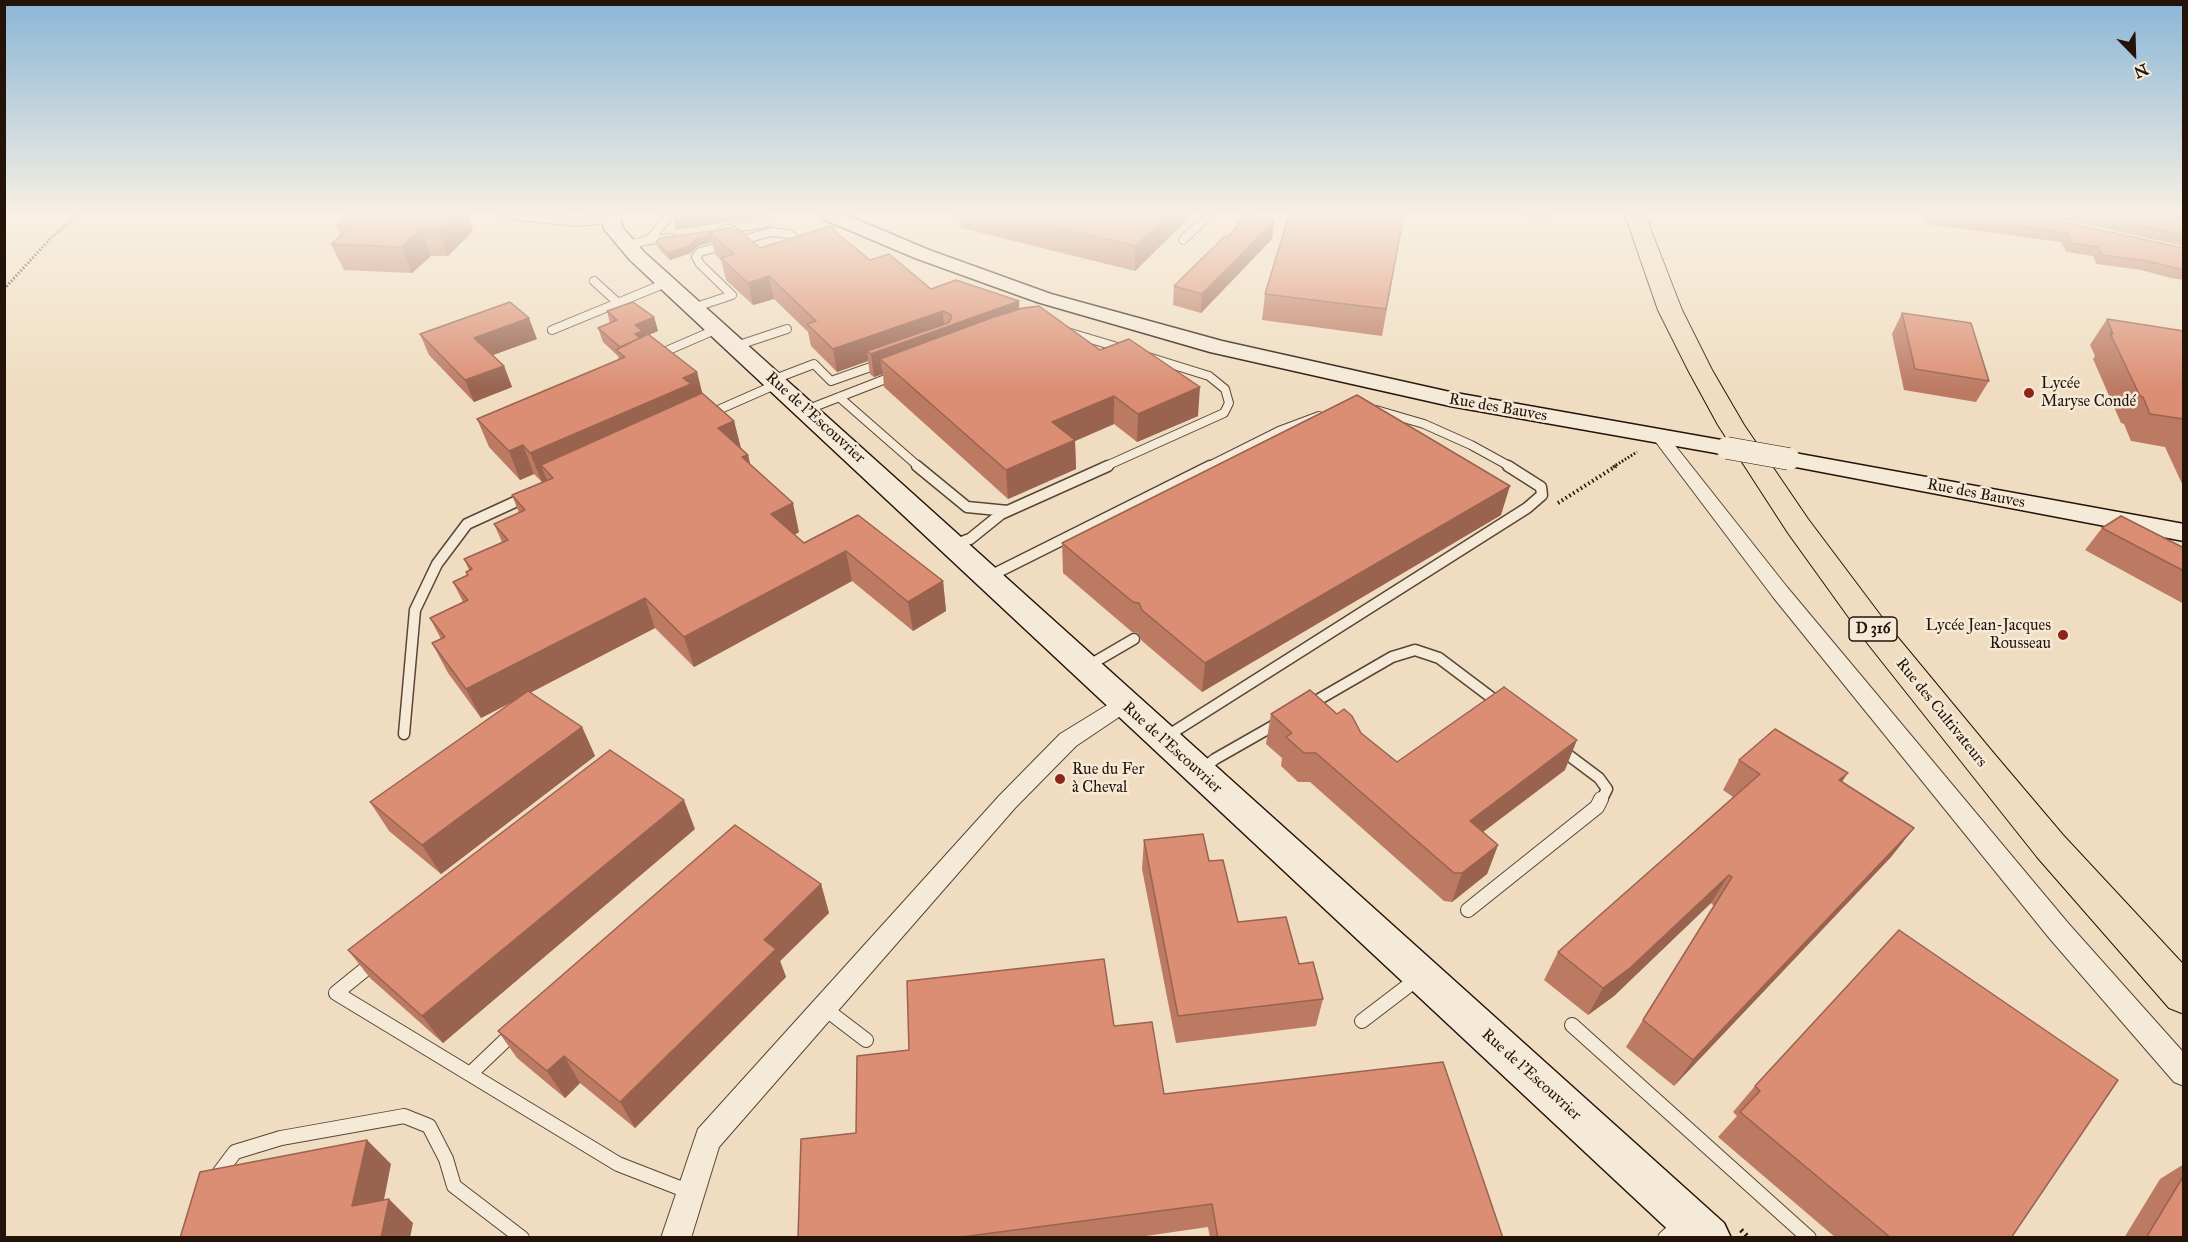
<!DOCTYPE html>
<meta charset="utf-8">
<style>
body{margin:0}
#map{position:relative;width:2188px;height:1242px;overflow:hidden;background:#f0ddc1;font-family:"IM FELL Great Primer",serif}
canvas{display:block}
.frame{position:absolute;inset:0;border:6px solid #241309;pointer-events:none}
.north{position:absolute;left:2104px;top:24px;width:60px;height:60px;-webkit-text-stroke:4px #f5e9d7;paint-order:stroke;rotate:157deg;font-size:16px;font-weight:700;line-height:24px;text-align:center;color:#241309}
.north::after{content:'';display:block;margin:auto;width:21px;height:27px;background:#241309;clip-path:polygon(50% 0,100% 100%,50% 72%,0 100%)}
</style>
<div id="map">
<canvas width="2188" height="1242"></canvas>
<div class="frame"></div>
<div class="north">N</div>
</div>
<script>
const context = document.querySelector('canvas').getContext('2d');
context.lineJoin = 'round';
const poly = rows => new Path2D(rows.map(r => 'M' + r).join(''));
function stroke(path, color, width, dash) { context.strokeStyle = color; context.lineWidth = width; context.lineCap = dash ? 'butt' : 'round'; context.setLineDash(dash || []); context.stroke(path); }
function paint(path, color) { context.fillStyle = color; context.fill(path, 'evenodd'); }
function write(font, color, halo, rows, align = 'center') {
  context.font = font + ' "IM FELL Great Primer",serif'; context.lineWidth = 5; context.setLineDash([]); context.textBaseline = 'middle'; context.strokeStyle = halo; context.fillStyle = color; for (const [text, x, y, turn = 0] of rows) {
    context.save(); context.translate(x, y); context.rotate((+turn || 0) * Math.PI / 180); context.textAlign = isNaN(turn) ? turn : align; if (halo) context.strokeText(text, 0, 0); context.fillText(text, 0, 0); context.restore();
  }
}
const laneFar2 = poly([
 [723,230,766,223],
 [649,240,672,238],
 [1183,240,1209,215],
 [624,246,649,240,670,215],
 [594,281,617,302],
 [693,308,732,295,700,264,696,257,700,252,771,232,789,234,803,244],
 [552,330,666,283],
 [1067,332,1124,349],
 [736,346,787,329],
 [657,355,717,329],
 [772,380,814,364,831,381,882,363],
 [839,397,919,467],
 [806,410,896,375],
 [1376,410,1424,424,1471,445,1511,467],
 [709,414,777,384],
 [1104,467,1224,413,1229,403,1225,389,1209,376,1148,357],
 [1207,467,1279,431,1319,416]
]);
const laneFar1 = poly([
 [917,466,967,507,1008,511],
 [953,545,970,539,1001,514,1108,466],
 [988,577,1210,466],
 [1086,667,1134,639],
 [1309,705,1392,657,1415,650,1439,658,1500,704],
 [404,734,415,610,437,564,467,524,528,496],
 [1164,738,1527,508,1542,495,1541,487,1508,466],
 [1559,748,1599,778,1607,789,1601,801],
 [1201,770,1215,759,1280,722]
]);
const lane = poly([
 [1468,910,1597,807,1601,799],
 [373,963,336,993,618,1164,690,1192],
 [824,1008,866,1040],
 [1362,1021,1417,979],
 [1572,1025,1809,1238],
 [470,1074,513,1033],
 [217,1180,220,1172,235,1152,281,1138,404,1116,429,1126,446,1159,454,1186,522,1238],
 [1665,1238,1681,1224]
]);
const street = poly([
 [502,215,544,215,576,218,610,215,616,219,610,223,576,226,508,219,502,215],
 [1660,432,1666,434,1787,587,2068,923,2184,1053,2184,1086,2174,1082,2050,939,1773,597,1652,437,1660,432],
 [1124,696,1131,699,1134,704,1131,709,1076,746,1015,808,719,1147,691,1238,661,1238,698,1129,999,796,1060,734,1117,699,1124,696]
]);
const secondary = poly([
 [601,215,619,215,623,228,644,252,1724,1223,1731,1238,1677,1238,630,260,604,229,601,215],
 [821,215,846,215,929,250,1051,294,1222,341,1450,392,1727,441,1736,443,1739,448,1736,453,1727,455,1450,406,1210,352,1037,302,915,258,823,219,821,215],
 [1789,452,2184,524,2184,541,1780,464,1777,459,1780,454,1789,452]
]);
const primary = poly([
 [1625,215,1645,215,1682,310,1712,370,1744,425,1808,519,1890,628,1991,750,2063,835,2184,965,2184,1014,2169,1008,2037,857,1868,644,1788,533,1718,425,1688,370,1658,310,1625,215]
]);
stroke(laneFar2, '#574637', 10);
stroke(laneFar1, '#574637', 13);
stroke(lane, '#574637', 16);
stroke(street, '#574637', 2);
stroke(secondary, '#241309', 3);
stroke(primary, '#241309', 2);
stroke(poly([
 [4,289,52,237,78,215],
 [1613,467,1637,452]
]), '#241309', 3, [1.5, 2]);
stroke(poly([
 [1558,503,1616,466]
]), '#241309', 4, [1.5, 3]);
stroke(poly([
 [1741,1230,1749,1238]
]), '#241309', 5, [2, 4]);
stroke(laneFar2, '#f5e9d7', 8);
stroke(laneFar1, '#f5e9d7', 10);
stroke(lane, '#f5e9d7', 14);
paint(street, '#f5e9d7');
paint(secondary, '#f5e9d7');
paint(primary, '#f0ddc1');
const secondaryBridge = poly([
 [1727,448,1789,459]
]);
stroke(secondaryBridge, '#241309', 23, []);
stroke(secondaryBridge, '#f5e9d7', 22);
paint(poly([
 [348,215,467,215,473,231,448,256,431,256,412,273,344,270,331,244,341,236,336,225],
 [959,215,1192,215,1135,271,961,228],
 [1404,215,1382,336,1262,320,1265,294],
 [1519,215,1551,215,1550,218],
 [1921,215,2031,215,2184,248,2184,280,2171,278,2141,270,2096,264,2093,256,2066,252,2061,242,1926,224,1922,215],
 [2042,215,2184,215,2184,246],
 [1274,221,1272,239,1201,313,1173,305,1174,286,1228,237],
 [834,225,835,232,870,260,931,289,1019,309,1100,350,1198,416,1137,442,1114,424,1075,441,1076,469,1008,499,884,387,883,374,874,377,870,374,868,361,837,372,811,346,808,332,774,299,753,305,726,280,721,260,715,254,712,242,698,246,691,253,670,260,658,248,656,242,724,229,760,248],
 [607,311,654,317,658,331,649,335,697,372,702,394,734,421,741,448,748,455,750,464,799,532,795,535,804,543,858,515,943,581,946,611,913,631,852,581,694,667,655,628,530,693,582,727,595,756,441,874,389,831,370,802,512,702,481,718,448,673,432,643,441,639,430,618,463,602,453,582,467,575,466,572,469,570,464,559,502,542,494,524,519,513,512,495,542,482,534,474,520,480,489,447,477,419,619,360,618,356,603,342,598,328,610,323],
 [1902,313,1989,381,1976,402,1904,390,1892,334],
 [2107,319,2184,331,2184,488,2165,447,2131,441,2124,424,2121,423,2093,359,2095,356,2090,345],
 [420,334,537,339,493,355,504,366,512,387,474,402,429,355],
 [1501,515,1202,692,1141,640,1138,633,1132,632,1063,573,1062,543],
 [2102,528,2184,548,2184,604,2085,550],
 [1271,714,1361,733,1397,762,1565,770,1483,832,1498,845,1487,874,1452,902,1444,901,1310,782,1298,782,1281,766,1282,758,1266,744],
 [1739,760,1842,782,1914,828,1891,857,1674,1086,1626,1047,1714,906,1711,903,1614,996,1588,1015,1544,980,1558,952,1733,797,1723,790],
 [695,829,443,1043,370,978,348,950],
 [1144,840,1209,861,1238,922,1299,964,1323,999,1316,1026,1176,1043,1142,869],
 [821,884,829,913,780,961,786,977,635,1128,580,1083,565,1098,517,1058,498,1031],
 [1114,1026,1164,1094,1503,1238,1210,1238,1208,1227,1132,1238,798,1238,856,1133],
 [1755,1086,2011,1238,1836,1238,1718,1137,1737,1116,1733,1112],
 [2184,1164,2184,1238,2124,1238,2160,1179]
]), '#bc7a63');
paint(poly([
 [453,215,467,215,473,231,448,256,438,230],
 [672,215,761,215,761,217,676,230],
 [1168,215,1192,215,1135,271,1135,246],
 [1274,221,1272,239,1201,313,1202,294],
 [421,229,431,256,412,273,401,247],
 [711,235,712,242,698,246,691,253,670,260,668,253,697,239],
 [769,276,774,299,753,305,748,283],
 [1019,301,1020,323,880,359,883,374,874,377,871,354,867,351,868,361,837,372,833,349,943,311,944,328],
 [654,317,658,331,643,337,625,357,622,355,620,347,635,334,635,325],
 [529,318,537,339,482,359,474,338],
 [504,366,512,387,474,402,465,380],
 [697,372,704,400,541,465,547,480,542,482,530,453,683,378],
 [1200,387,1198,416,1137,442,1138,414],
 [1114,396,1114,424,1075,441,1076,469,1008,499,1006,470,1052,422],
 [734,421,741,449,718,428],
 [523,445,534,474,520,480,509,451],
 [748,455,755,484,742,457],
 [1510,486,1501,515,1202,692,1205,663],
 [793,503,799,532,778,543,771,514],
 [846,551,852,581,694,667,684,637],
 [943,581,946,611,913,631,908,602],
 [645,598,655,628,481,718,466,689],
 [582,727,595,756,441,874,422,845],
 [1577,740,1565,770,1459,850,1470,821],
 [1848,773,1828,802,1839,780],
 [684,800,695,829,443,1043,422,1016],
 [1914,828,1891,857,1674,1086,1693,1060],
 [1498,845,1487,874,1452,902,1462,873],
 [1729,875,1711,903,1614,996,1588,1015,1603,988],
 [821,884,829,913,780,961,786,977,635,1128,620,1102,764,940],
 [564,1056,580,1083,565,1098,547,1071],
 [367,1140,391,1164,378,1230,352,1206],
 [389,1199,413,1223,410,1238,381,1238]
]), '#996350');
const building = poly([
 [348,215,453,215,438,230,421,229,401,247,331,244,352,226,336,225,348,215],
 [1005,215,1168,215,1135,246,1005,215],
 [1245,215,1274,221,1202,294,1174,286,1225,236,1228,237,1245,215],
 [1289,215,1404,215,1386,309,1265,294,1289,215],
 [1930,215,2031,215,2184,248,2184,270,2147,261,2102,255,2098,247,2072,243,2067,233,1930,215],
 [2089,215,2184,215,2184,235,2089,215],
 [834,225,834,231,870,260,889,254,931,289,956,280,1019,301,871,354,867,351,948,323,951,319,951,315,943,311,833,349,807,324,816,321,769,276,748,283,721,258,734,254,710,233,735,226,760,248,834,225],
 [724,229,710,233,711,235,697,239,689,246,668,253,656,242,660,238,724,229],
 [510,302,529,318,474,338,504,366,465,380,420,334,510,302],
 [633,302,654,317,635,325,642,331,635,334,640,338,620,347,598,328,617,320,607,311,633,302],
 [1039,306,1100,350,1129,339,1200,387,1138,414,1114,396,1052,422,1075,440,1006,470,880,359,991,318,1023,308,1039,306],
 [1902,313,1971,323,1989,381,1915,369,1902,313],
 [2107,319,2184,331,2184,419,2150,414,2143,397,2140,396,2110,333,2113,334,2107,319],
 [648,334,697,372,683,378,691,384,530,453,523,445,509,451,477,419,625,357,616,350,648,334],
 [702,393,734,421,718,428,748,455,742,457,793,503,771,514,804,543,858,515,943,581,908,602,846,551,684,637,645,598,466,689,432,643,445,637,430,618,468,600,453,582,468,575,466,572,472,569,464,559,508,540,494,524,525,510,512,495,553,478,541,465,702,393],
 [1357,395,1510,486,1205,663,1142,610,1139,603,1133,602,1062,543,1357,395],
 [2121,516,2184,548,2184,571,2102,528,2121,516],
 [1504,687,1577,740,1470,821,1498,845,1462,873,1454,873,1316,753,1304,753,1286,737,1292,733,1271,714,1310,690,1337,714,1344,709,1352,716,1361,733,1397,762,1504,687],
 [528,691,582,727,422,845,370,802,528,691],
 [1775,729,1848,773,1839,780,1914,828,1693,1060,1643,1020,1732,877,1729,875,1630,968,1603,988,1558,952,1760,774,1739,760,1775,729],
 [610,750,684,800,422,1016,348,950,610,750],
 [735,825,821,884,764,940,776,949,620,1102,564,1056,547,1071,498,1031,735,825],
 [1203,834,1209,861,1223,860,1238,922,1286,917,1299,964,1313,962,1323,999,1178,1016,1144,840,1203,834],
 [1899,930,2118,1080,2011,1238,1891,1238,1740,1112,1760,1091,1755,1086,1899,930],
 [1104,959,1114,1026,1152,1022,1164,1094,1443,1062,1503,1238,1218,1238,1212,1204,954,1238,798,1238,801,1139,856,1133,857,1056,909,1050,907,981,1104,959],
 [367,1140,352,1206,389,1199,381,1238,180,1238,200,1172,367,1140],
 [2184,1175,2184,1238,2146,1238,2184,1175]
]);
paint(building, '#db8e73');
stroke(building, '#996350', 1.5);
const sky = context.createLinearGradient(0, 0, 0, 389);
sky.addColorStop(0, '#8ab6d6');
sky.addColorStop(0.55, '#f8f0e3');
sky.addColorStop(1, '#f8f0e300');
context.fillStyle = sky;
context.fillRect(0, 0, 2188, 389);
for (const [x, y, r, color] of [
 [2029,393,6,"#8f2418"],
 [2063,635,6,"#8f2418"],
 [1060,779,6,"#8f2418"]
]) { const dot = new Path2D(); dot.arc(x, y, r, 0, 2 * Math.PI); context.fillStyle = color; context.fill(dot); stroke(dot, '#f5e9d7', 2); }
for (const [x, y, w] of [
 [1873,629,48]
]) { const box = new Path2D(); box.roundRect(x - w / 2, y - 12, w, 24, 4.5); context.fillStyle = '#f5e9d7'; context.fill(box); stroke(box, '#241309', 1.5); }
write('bold 15px', '#241309', null, [
 ["D 316",1873,629]
]);
write('16px', '#241309', '#f5e9d7', [
 ["Lycée",2041,384],
 ["Maryse Condé",2041,402],
 ["Lycée Jean-Jacques",2051,626,"right"],
 ["Rousseau",2051,644,"right"],
 ["Rue du Fer",1072,770],
 ["à Cheval",1072,788]
], 'left');
write('16px', '#241309', '#f5e9d7', [
 ["Rue des Bauves",1498,408,10],
 ["Rue de l'Escouvrier",815,418,42],
 ["Rue des Bauves",1976,494,11],
 ["Rue des Cultivateurs",1941,713,51],
 ["Rue de l'Escouvrier",1172,748,42],
 ["Rue de l'Escouvrier",1531,1075,42]
]);
</script>
